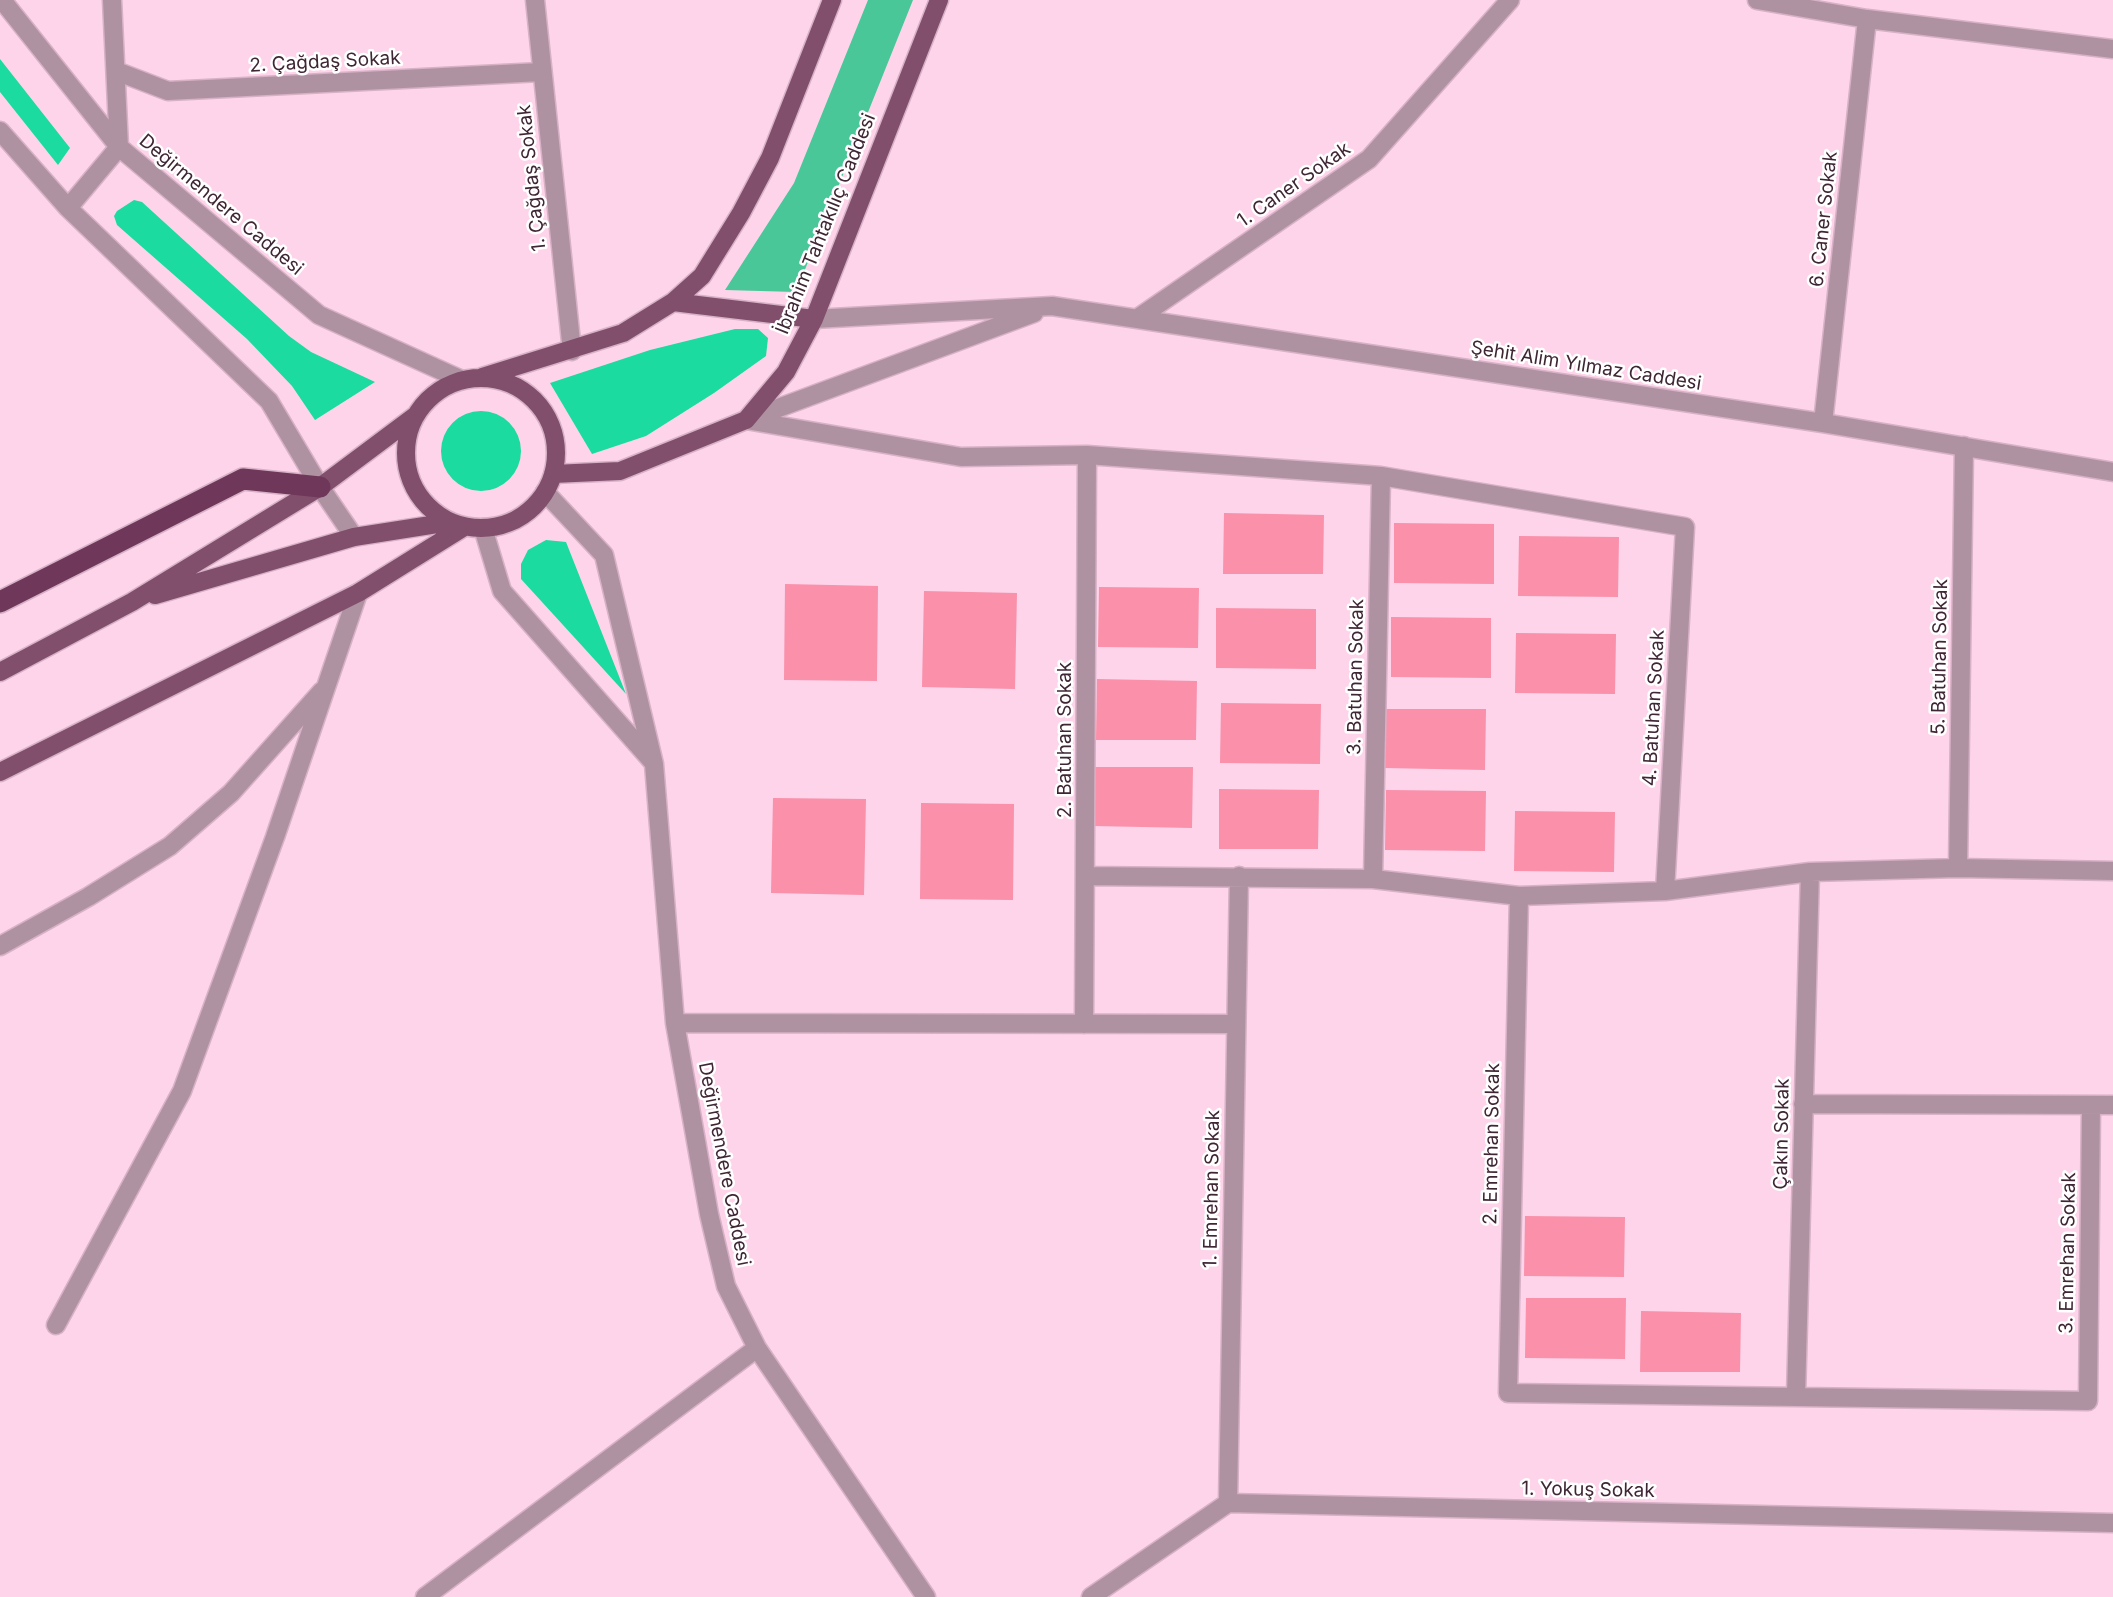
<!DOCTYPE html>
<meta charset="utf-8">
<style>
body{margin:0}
canvas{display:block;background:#fdd4ea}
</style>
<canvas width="2113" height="1597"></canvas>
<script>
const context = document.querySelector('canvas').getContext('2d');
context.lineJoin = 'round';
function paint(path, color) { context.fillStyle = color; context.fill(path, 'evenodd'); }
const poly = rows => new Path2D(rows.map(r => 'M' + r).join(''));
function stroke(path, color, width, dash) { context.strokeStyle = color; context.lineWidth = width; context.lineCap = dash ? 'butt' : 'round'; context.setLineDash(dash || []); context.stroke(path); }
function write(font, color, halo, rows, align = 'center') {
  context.font = font + ' Inter,sans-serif'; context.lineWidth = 5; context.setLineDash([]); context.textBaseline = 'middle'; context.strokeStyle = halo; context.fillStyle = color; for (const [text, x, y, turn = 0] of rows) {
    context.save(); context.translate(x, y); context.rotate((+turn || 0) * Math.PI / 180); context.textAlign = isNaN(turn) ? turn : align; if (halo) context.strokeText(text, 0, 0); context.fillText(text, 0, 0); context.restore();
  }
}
paint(poly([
 [0,59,70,148,58,165,0,92],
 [134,200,142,202,289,336,311,352,375,382,315,420,292,386,247,339,117,225,114,216,117,211],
 [735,329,758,329,768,338,766,356,714,393,646,436,592,454,550,383,650,350],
 '441 451a40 40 0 1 1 80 0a40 40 0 1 1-80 0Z',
 [546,540,566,542,626,694,521,579,521,564,528,550]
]), '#1bdba0');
paint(poly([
 [868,0,913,0,796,292,725,290,794,183]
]), '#49c798');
paint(poly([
 [1224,513,1324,515,1323,574,1223,574],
 [1394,523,1494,524,1494,584,1394,583],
 [1519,536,1619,537,1618,597,1518,596],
 [785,584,878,586,877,681,784,680],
 [1099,587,1199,588,1198,648,1098,647],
 [924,591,1017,593,1015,689,922,687],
 [1216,608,1316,609,1316,669,1216,668],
 [1391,617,1491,618,1491,678,1391,677],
 [1516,633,1616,634,1615,694,1515,693],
 [1097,679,1197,681,1196,740,1096,740],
 [1221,703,1321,704,1320,764,1220,763],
 [1386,709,1486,709,1485,770,1385,768],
 [1093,767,1193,767,1192,828,1093,826],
 [1219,789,1319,790,1318,849,1219,849],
 [1386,790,1486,791,1485,851,1385,850],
 [773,798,866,799,864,895,771,893],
 [921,803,1014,804,1013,900,920,899],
 [1515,811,1615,812,1614,872,1514,871],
 [1525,1216,1625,1217,1624,1277,1524,1276],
 [1526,1298,1626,1298,1625,1359,1525,1358],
 [1641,1311,1741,1313,1740,1372,1640,1372]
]), '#fa90aa');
const minor = poly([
 [2,0,119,147,319,315,462,380],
 [535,0,572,351],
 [1757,0,1867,19,2113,49],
 [116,71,168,91,541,72],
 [0,131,68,208,269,401,320,487,354,537],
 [68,208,119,147,112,0],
 [1138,318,1369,159,1510,0],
 [814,319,1052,306,1823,423,2113,472],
 [746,420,961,457,1087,455,1381,476,1685,527,1665,891],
 [746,420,1034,313],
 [1823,423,1867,19],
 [545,492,604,555,654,764,675,1023,709,1214,726,1286,757,1348,926,1597],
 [483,528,502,591,652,761],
 [1958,868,1964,446],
 [1085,876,1373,879,1519,896,1665,891,1810,872,1958,868,2113,871],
 [1373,879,1381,476],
 [1519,896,1508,1393,2088,1401,2091,1105],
 [0,946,88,897,170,846,231,793,322,691],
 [675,1023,1236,1024],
 [1084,1024,1087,455],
 [1803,1104,2113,1105],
 [56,1325,182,1091,275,837,358,593],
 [1796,1396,1810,872],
 [1228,1503,1239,876],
 [425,1597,757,1348],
 [1091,1597,1228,1503,2113,1523]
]);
const major = poly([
 [673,302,814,319],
 [482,377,623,333,673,302,702,276,741,213,770,158,832,0],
 '406 453a75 75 0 1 1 150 0a75 75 0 1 1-150 0Z',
 [553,474,620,471,746,420,786,372,814,319,939,0],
 [155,595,354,537,450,522],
 [0,672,132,602,320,487,415,416],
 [0,772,358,593,464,527]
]);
const highway = poly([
 [0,602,243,479,320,487]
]);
stroke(minor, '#d7b1c6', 21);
stroke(major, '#d7b1c6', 21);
stroke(highway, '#d7b1c6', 24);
stroke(minor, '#af92a1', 18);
stroke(major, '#814f6c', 18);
stroke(highway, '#6f3759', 21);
write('19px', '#3f2634', '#fff', [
 ["2. Çağdaş Sokak",325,62,-3],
 ["1. Çağdaş Sokak",532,178,-96],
 ["1. Caner Sokak",1294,185,-35],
 ["Değirmendere Caddesi",221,205,40],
 ["6. Caner Sokak",1824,219,-84],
 ["İbrahim Tahtakılıç Caddesi",826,224,-68],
 ["Şehit Alim Yılmaz Caddesi",1586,366,9],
 ["5. Batuhan Sokak",1940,657,-89],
 ["3. Batuhan Sokak",1356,677,-89],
 ["4. Batuhan Sokak",1654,708,-87],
 ["2. Batuhan Sokak",1065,740,-90],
 ["Çakın Sokak",1782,1134,-89],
 ["2. Emrehan Sokak",1492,1144,-89],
 ["Değirmendere Caddesi",724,1164,79],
 ["1. Emrehan Sokak",1212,1189,-89],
 ["3. Emrehan Sokak",2068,1253,-89],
 ["1. Yokuş Sokak",1588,1490,1]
]);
</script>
